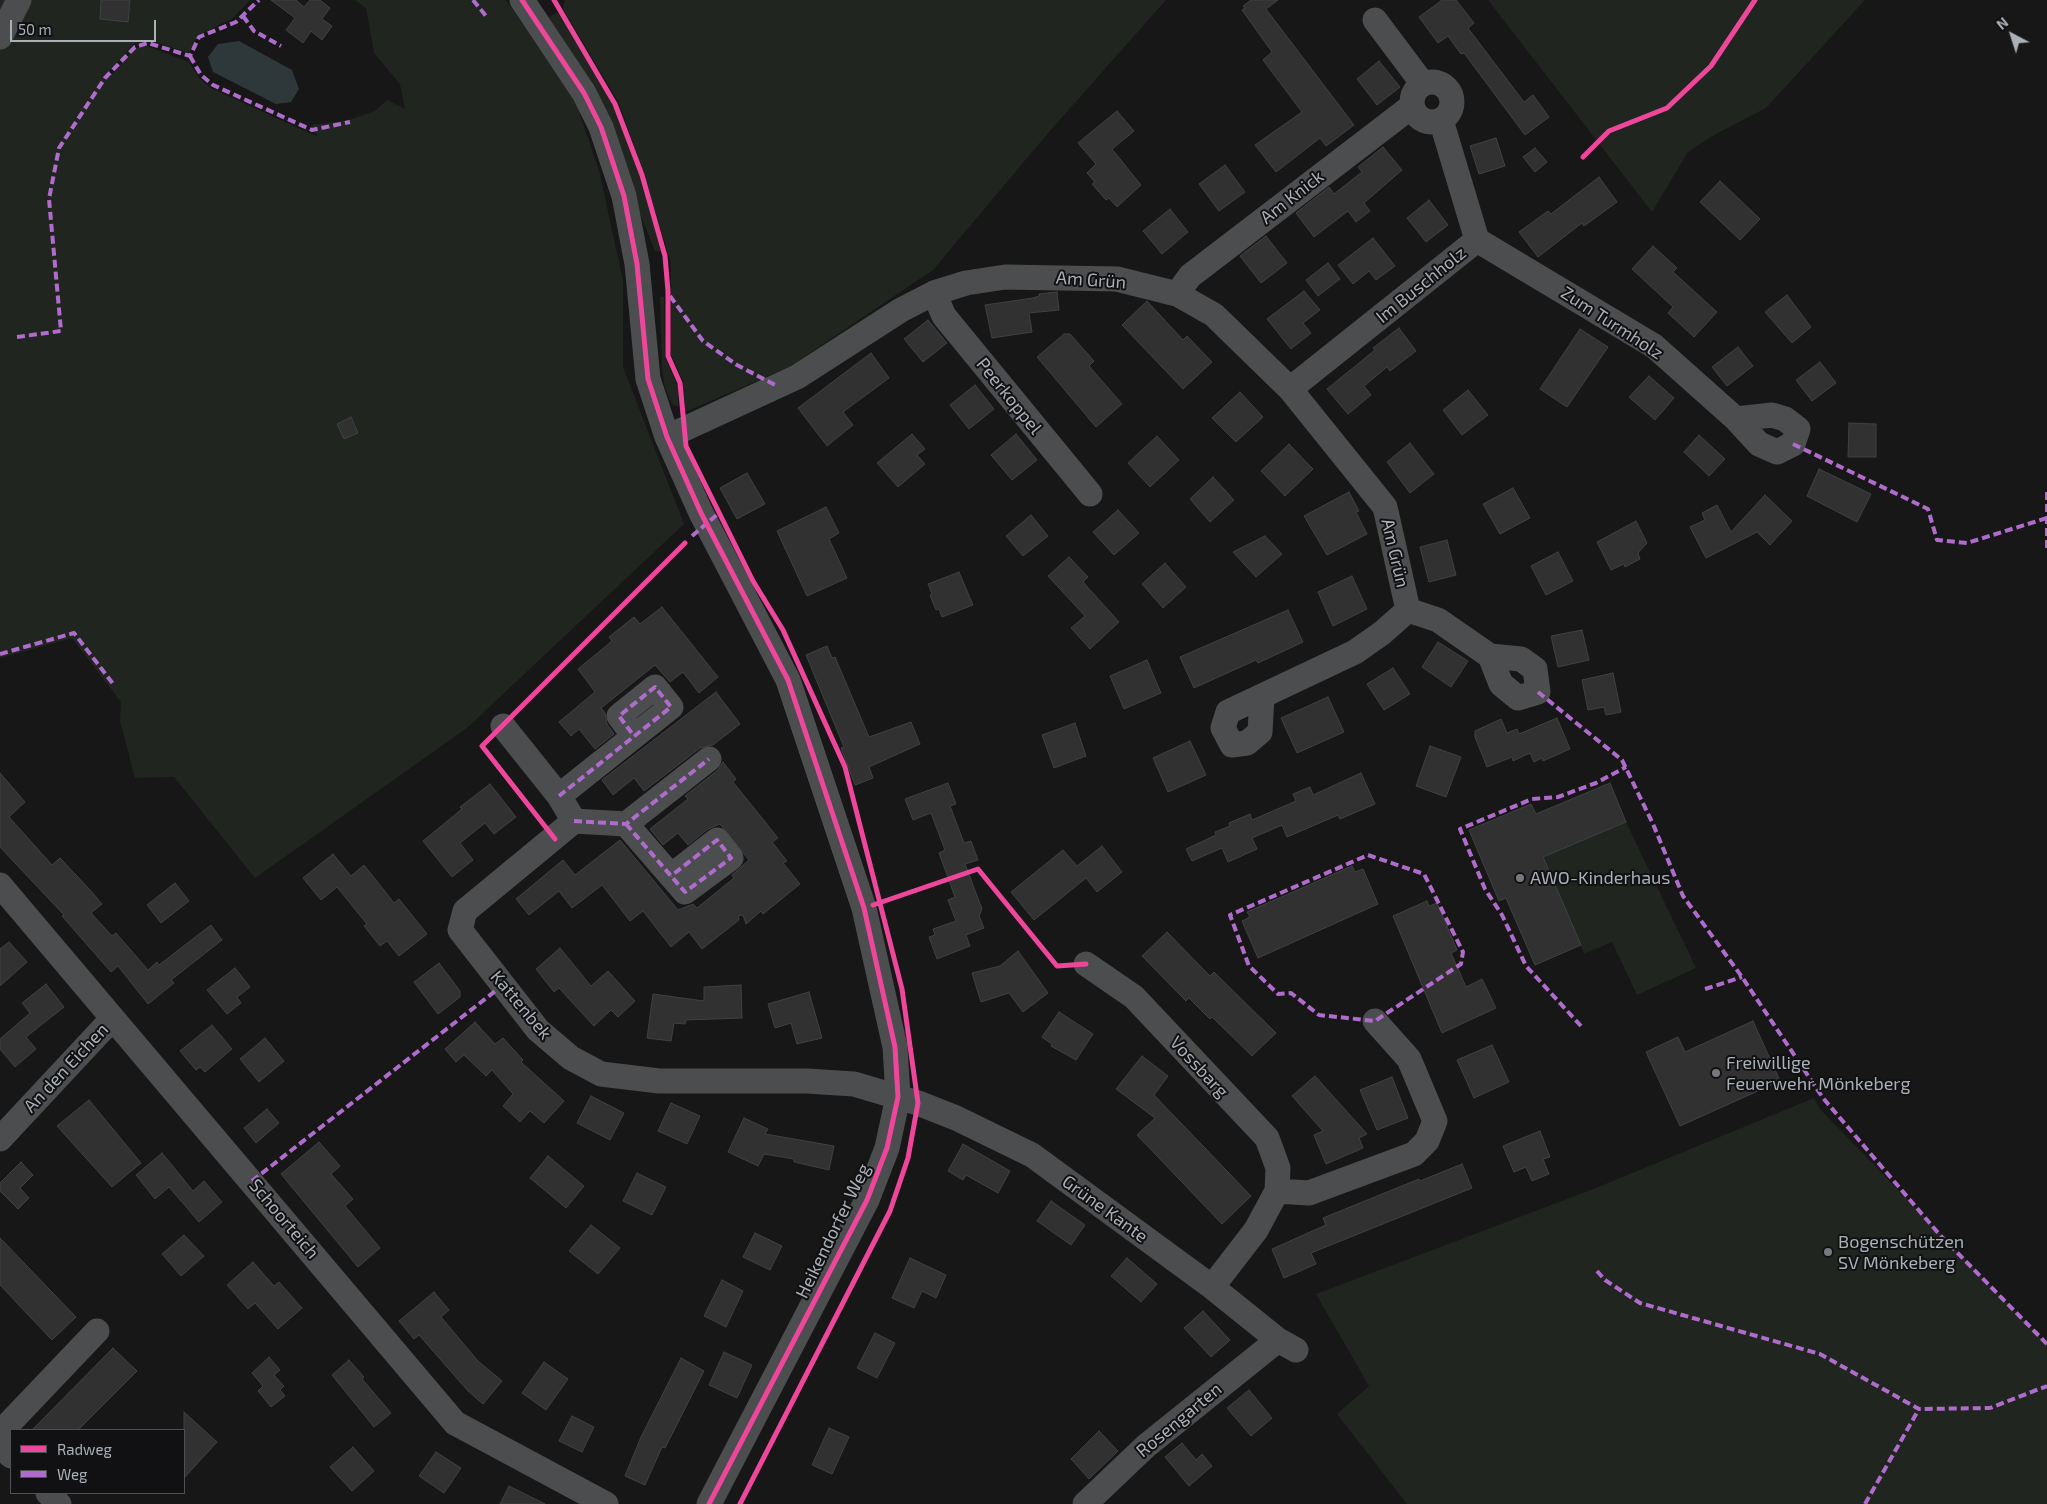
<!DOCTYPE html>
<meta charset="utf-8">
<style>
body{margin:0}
#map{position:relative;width:2047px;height:1504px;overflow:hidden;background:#171717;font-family:"Exo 2",sans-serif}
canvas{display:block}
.legend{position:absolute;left:10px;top:1429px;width:175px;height:65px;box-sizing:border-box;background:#111113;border:1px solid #4e5154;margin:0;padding:6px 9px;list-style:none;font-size:15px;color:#a9b0b6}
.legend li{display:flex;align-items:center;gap:10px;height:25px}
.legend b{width:25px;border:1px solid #4e5154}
.north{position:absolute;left:1987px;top:10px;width:50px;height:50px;-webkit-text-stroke:4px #111113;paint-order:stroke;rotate:320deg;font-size:14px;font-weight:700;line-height:20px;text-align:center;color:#a9b0b6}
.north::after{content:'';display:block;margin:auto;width:18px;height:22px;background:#a9b0b6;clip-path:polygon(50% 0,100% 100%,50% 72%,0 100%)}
.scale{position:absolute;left:10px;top:20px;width:146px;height:22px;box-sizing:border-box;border:2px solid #a9b0b6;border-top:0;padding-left:6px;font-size:15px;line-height:18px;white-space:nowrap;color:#a9b0b6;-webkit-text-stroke:4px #111113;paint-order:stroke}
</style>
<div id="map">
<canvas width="2047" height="1504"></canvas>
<ul class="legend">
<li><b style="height:6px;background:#ed469a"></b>Radweg</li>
<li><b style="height:6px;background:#b06ccc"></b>Weg</li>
</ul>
<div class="north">N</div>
<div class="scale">50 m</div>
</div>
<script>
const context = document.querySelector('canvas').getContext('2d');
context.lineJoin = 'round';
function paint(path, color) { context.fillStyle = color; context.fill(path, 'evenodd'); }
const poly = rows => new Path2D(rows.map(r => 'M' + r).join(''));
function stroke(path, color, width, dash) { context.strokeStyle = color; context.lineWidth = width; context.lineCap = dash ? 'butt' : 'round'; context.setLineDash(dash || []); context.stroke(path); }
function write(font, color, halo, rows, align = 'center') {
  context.font = font + ' "Exo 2",sans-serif'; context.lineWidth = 4; context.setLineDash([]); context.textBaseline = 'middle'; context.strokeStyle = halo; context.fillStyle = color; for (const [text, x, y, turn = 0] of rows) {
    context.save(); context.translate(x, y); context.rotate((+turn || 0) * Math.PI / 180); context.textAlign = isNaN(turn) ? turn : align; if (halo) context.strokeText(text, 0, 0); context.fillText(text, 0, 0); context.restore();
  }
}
paint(poly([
 [0,0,250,0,232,19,198,35,189,53,149,40,143,41,134,44,109,72,112,74,135,49,144,45,189,62,199,78,211,88,318,137,311,125,349,120,375,111,387,100,405,109,400,84,374,53,366,8,355,0,506,0,576,103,600,174,623,281,623,367,684,524,467,728,255,878,174,777,135,778,120,721,121,702,72,638,0,658],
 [565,0,1166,0,1049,132,933,270,789,367,685,412,683,381,670,352,671,263,645,178,620,105,563,9],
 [1488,0,1865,0,1766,108,1716,134,1688,152,1652,212],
 [558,12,596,72,624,128,644,186,661,251,655,251,634,199,547,18],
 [660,297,664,297,665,357,678,387,678,407,672,404,665,388,662,368],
 [1626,822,1696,968,1637,995,1612,942,1584,954,1543,857],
 [1814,1098,1820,1109,2047,1344,2047,1504,1407,1504,1337,1414,1369,1386,1316,1294,1591,1190]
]), '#20251f');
paint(poly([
 [239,41,292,70,299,89,291,102,276,104,213,72,208,57,218,44]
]), '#2e383b');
const building = poly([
 [101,0,130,0,128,22,100,19,101,0],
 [271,0,296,0,304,7,310,0,320,0,330,8,322,19,332,26,322,40,311,31,303,43,286,30,295,18,271,0],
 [1251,0,1278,0,1266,9,1354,125,1326,146,1320,138,1276,172,1255,145,1302,112,1263,60,1272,52,1242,10,1245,8,1243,6,1251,0],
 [1442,0,1456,0,1474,23,1468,28,1524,102,1533,95,1549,117,1525,135,1464,53,1461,54,1448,36,1438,43,1419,17,1442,0],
 [1379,61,1400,87,1377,105,1357,79,1379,61],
 [1117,111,1134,131,1112,149,1141,185,1117,207,1109,198,1106,200,1092,184,1095,182,1087,173,1096,164,1078,143,1117,111],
 [1496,138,1505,166,1479,174,1470,146,1496,138],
 [1383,147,1402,170,1364,203,1370,211,1356,222,1348,211,1314,237,1296,213,1329,187,1334,194,1362,172,1358,167,1383,147],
 [1535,148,1547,162,1535,172,1523,157,1535,148],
 [1225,165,1245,192,1219,211,1199,184,1225,165],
 [1599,177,1617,202,1584,226,1582,223,1538,257,1519,232,1548,211,1551,214,1599,177],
 [1720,181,1760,219,1740,240,1700,202,1720,181],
 [1429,200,1448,225,1426,242,1407,218,1429,200],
 [1170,209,1188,232,1162,254,1143,231,1170,209],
 [1266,236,1287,263,1261,283,1240,256,1266,236],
 [1373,238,1395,266,1376,280,1369,271,1353,284,1338,265,1373,238],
 [1653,246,1677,268,1673,272,1717,312,1694,337,1668,313,1673,307,1632,269,1653,246],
 [1328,263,1340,279,1318,296,1306,280,1328,263],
 [1304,291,1320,310,1303,323,1311,333,1291,349,1267,319,1304,291],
 [1057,292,1059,310,1029,313,1032,332,992,338,985,305,1033,298,1039,296,1039,294,1057,292],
 [1787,295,1811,327,1792,343,1765,312,1787,295],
 [1147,301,1183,340,1187,336,1212,362,1183,389,1122,325,1147,301],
 [928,320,947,343,923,362,904,339,928,320],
 [1399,328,1416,351,1390,371,1387,367,1364,386,1371,395,1348,414,1327,389,1375,350,1373,348,1399,328],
 [1580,329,1608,347,1567,407,1540,389,1580,329],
 [1064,334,1070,334,1094,361,1089,366,1122,404,1096,427,1037,357,1064,334],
 [1738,347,1753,366,1727,386,1712,367,1738,347],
 [871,353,889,378,843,412,853,425,827,446,798,408,871,353],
 [1820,362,1836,383,1812,401,1796,380,1820,362],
 [1649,376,1674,398,1655,420,1629,397,1649,376],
 [975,385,994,409,969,429,950,405,975,385],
 [1468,390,1488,415,1462,435,1443,410,1468,390],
 [1240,392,1263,417,1236,442,1212,418,1240,392],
 [351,417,358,433,344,439,337,424,351,417],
 [1849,423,1876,424,1876,457,1848,457,1849,423],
 [912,434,925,449,917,455,925,464,898,487,877,463,912,434],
 [1016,434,1037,460,1012,480,991,455,1016,434],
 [1699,435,1725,459,1709,476,1684,452,1699,435],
 [1157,436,1179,460,1150,487,1128,463,1157,436],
 [1410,443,1434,474,1410,493,1387,462,1410,443],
 [1289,444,1313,469,1285,496,1261,471,1289,444],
 [1819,469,1871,494,1857,522,1807,496,1819,469],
 [747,473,765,504,737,519,720,488,747,473],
 [1213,477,1234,500,1210,522,1190,499,1213,477],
 [1513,488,1530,518,1500,534,1483,504,1513,488],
 [1349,492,1359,511,1356,512,1367,534,1327,555,1304,516,1349,492],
 [1765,495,1792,521,1770,545,1757,532,1706,558,1690,527,1705,520,1702,513,1717,505,1731,532,1765,495],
 [826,507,839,533,829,539,847,578,807,596,777,531,826,507],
 [1118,510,1139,533,1114,555,1093,532,1118,510],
 [1031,515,1048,536,1023,556,1006,536,1031,515],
 [1636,521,1647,543,1638,553,1640,559,1625,567,1624,564,1611,570,1597,542,1636,521],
 [1265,536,1282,554,1256,577,1233,552,1265,536],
 [1447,540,1456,575,1429,582,1420,547,1447,540],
 [1558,552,1573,581,1546,595,1531,566,1558,552],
 [1069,557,1088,577,1083,582,1119,622,1090,649,1071,628,1085,616,1048,576,1069,557],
 [1165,563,1186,587,1163,608,1142,584,1165,563],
 [959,572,973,605,942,617,939,609,936,610,930,595,932,594,928,584,959,572],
 [1352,576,1367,609,1333,626,1318,592,1352,576],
 [662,607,718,677,699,693,683,672,670,682,655,665,601,708,605,713,607,724,614,734,595,749,579,729,571,736,559,722,595,692,578,669,612,641,609,637,634,617,640,624,662,607],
 [1288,610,1303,642,1258,663,1256,660,1194,688,1180,657,1288,610],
 [1582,630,1589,660,1558,667,1551,636,1582,630],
 [1438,642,1468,661,1451,687,1422,667,1438,642],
 [827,646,832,658,835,657,869,737,911,722,920,744,869,767,873,778,855,785,841,748,844,747,806,655,827,646],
 [1147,660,1161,693,1124,709,1110,676,1147,660],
 [1393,668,1410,694,1384,710,1367,684,1393,668],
 [1613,673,1621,712,1606,715,1604,707,1588,710,1582,680,1613,673],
 [716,692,740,724,713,745,700,748,644,791,634,778,613,795,602,780,716,692],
 [1328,697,1344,732,1297,753,1281,718,1328,697],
 [1557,718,1570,749,1543,761,1542,758,1534,762,1530,753,1513,761,1512,757,1487,767,1475,737,1475,731,1501,719,1507,733,1517,729,1519,734,1557,718],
 [1075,723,1086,756,1054,768,1042,735,1075,723],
 [1190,741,1206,775,1168,792,1153,758,1190,741],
 [1430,746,1461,757,1446,797,1416,786,1430,746],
 [723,762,736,779,733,782,778,838,772,842,787,861,783,863,800,884,763,914,761,911,746,924,743,915,738,916,739,920,702,949,689,932,671,947,643,911,630,921,602,885,572,908,559,891,529,915,516,899,563,860,575,875,620,840,678,910,693,904,697,908,734,878,732,875,749,860,720,824,708,829,688,845,678,833,663,845,650,829,688,799,685,796,718,770,723,762],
 [0,773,25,802,9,817,52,865,60,858,91,891,102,904,91,913,112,936,116,933,148,970,157,962,159,965,211,925,222,940,171,980,174,983,148,1004,118,966,111,972,62,916,64,915,0,847,0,773],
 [1361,773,1375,804,1340,819,1338,815,1287,837,1282,825,1252,838,1257,849,1228,862,1222,848,1192,861,1186,849,1216,835,1215,832,1230,826,1229,823,1250,814,1252,820,1296,801,1293,794,1310,787,1313,795,1361,773],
 [948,783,956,804,950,806,964,843,971,841,978,860,965,864,982,909,979,916,984,928,966,935,970,946,937,959,929,937,935,935,933,929,956,921,948,900,955,897,939,853,945,850,931,813,913,820,905,799,948,783],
 [1610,783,1626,822,1543,857,1581,945,1535,965,1506,898,1499,901,1469,830,1531,804,1536,814,1610,783],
 [490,784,516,817,494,834,485,823,460,843,473,860,452,877,423,841,462,809,460,807,490,784],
 [1102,846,1122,872,1097,892,1086,878,1034,920,1011,892,1063,850,1077,866,1102,846],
 [333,854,351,876,364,865,394,903,399,899,427,934,399,956,387,941,380,946,364,926,367,924,337,887,321,900,303,878,333,854],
 [1352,866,1355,872,1363,869,1378,904,1258,958,1242,921,1250,917,1247,912,1352,866],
 [175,883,189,901,161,923,147,905,175,883],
 [1427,901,1429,906,1437,903,1457,950,1451,953,1466,987,1482,979,1496,1008,1442,1033,1393,916,1427,901],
 [1167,932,1210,976,1214,972,1276,1033,1252,1056,1212,1017,1210,1019,1189,998,1186,1001,1142,956,1167,932],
 [9,942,27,962,0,986,0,949,9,942],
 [560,948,591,986,608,971,635,1001,618,1017,611,1010,594,1026,559,988,554,992,536,969,560,948],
 [1018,951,1048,993,1023,1012,1009,993,981,1002,972,973,1000,966,1018,951],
 [439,963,460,991,460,997,438,1014,414,982,439,963],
 [235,968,250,987,237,997,241,1003,227,1014,207,990,235,968],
 [46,984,64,1007,26,1037,36,1049,15,1067,0,1049,0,1039,30,1013,22,1003,46,984],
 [741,985,742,1018,686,1020,685,1024,674,1023,671,1041,647,1038,653,994,704,1001,704,987,741,985],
 [809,992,822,1038,797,1044,791,1023,775,1028,768,1004,809,992],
 [1059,1012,1093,1034,1076,1060,1051,1046,1052,1044,1042,1037,1059,1012],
 [1753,1021,1780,1081,1680,1126,1646,1052,1678,1037,1685,1052,1753,1021],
 [475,1022,495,1044,503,1038,523,1060,521,1062,564,1101,544,1123,530,1111,520,1122,503,1106,513,1094,492,1070,486,1076,464,1055,456,1062,445,1049,475,1022],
 [212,1025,232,1049,205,1072,200,1067,196,1070,180,1051,212,1025],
 [265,1038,284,1061,259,1082,240,1059,265,1038],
 [1492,1045,1509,1082,1474,1098,1457,1060,1492,1045],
 [1142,1056,1168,1076,1154,1095,1251,1196,1222,1224,1137,1135,1155,1118,1116,1089,1142,1056],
 [1315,1076,1367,1134,1359,1138,1363,1148,1326,1164,1314,1135,1323,1131,1292,1096,1315,1076],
 [1392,1077,1408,1118,1377,1130,1360,1090,1392,1077],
 [591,1096,624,1113,610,1140,577,1123,591,1096],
 [89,1100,141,1163,112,1187,57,1126,89,1100],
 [671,1103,700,1116,687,1144,658,1131,671,1103],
 [267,1109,279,1123,256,1143,244,1128,267,1109],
 [744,1118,768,1129,765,1134,834,1146,829,1170,794,1162,794,1159,764,1154,758,1166,728,1152,744,1118],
 [1540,1131,1550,1157,1543,1159,1549,1174,1532,1181,1526,1167,1514,1172,1503,1146,1540,1131],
 [319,1142,340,1166,331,1174,353,1199,345,1206,380,1248,358,1267,281,1174,319,1142],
 [963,1144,1010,1171,998,1193,966,1175,963,1180,948,1171,963,1144],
 [162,1153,193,1191,204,1181,222,1202,199,1222,169,1187,155,1199,136,1175,162,1153],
 [548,1156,584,1186,566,1208,530,1178,548,1156],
 [21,1162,33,1175,20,1188,29,1198,18,1209,0,1191,0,1183,21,1162],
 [1462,1164,1472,1188,1311,1253,1316,1264,1284,1278,1272,1249,1326,1225,1323,1218,1419,1179,1420,1181,1462,1164],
 [637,1173,666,1187,652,1215,623,1201,637,1173],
 [1051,1201,1085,1225,1071,1245,1037,1221,1051,1201],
 [591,1225,620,1248,598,1274,569,1251,591,1225],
 [755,1233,782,1246,770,1270,743,1257,755,1233],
 [184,1235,204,1256,181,1276,162,1254,184,1235],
 [0,1238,76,1317,52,1340,0,1285,0,1238],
 [910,1258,946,1275,936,1298,922,1291,914,1308,892,1298,910,1258],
 [1127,1258,1157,1284,1141,1302,1111,1276,1127,1258],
 [253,1262,274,1286,279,1282,302,1308,278,1329,255,1303,248,1309,227,1285,253,1262],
 [722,1280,743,1291,726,1327,704,1316,722,1280],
 [434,1292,449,1310,441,1317,478,1361,502,1381,483,1404,468,1391,419,1335,414,1339,399,1321,434,1292],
 [1203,1311,1230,1340,1211,1357,1184,1328,1203,1311],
 [875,1333,895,1343,877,1378,857,1368,875,1333],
 [113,1348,137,1371,78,1430,32,1430,113,1348],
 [724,1352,752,1365,737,1398,709,1385,724,1352],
 [269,1357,280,1370,274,1375,284,1386,280,1390,285,1396,271,1407,258,1391,263,1386,252,1373,269,1357],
 [681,1358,704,1371,665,1448,662,1447,645,1485,625,1476,641,1437,681,1358],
 [349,1360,364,1377,362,1379,391,1413,374,1427,332,1375,349,1360],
 [544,1362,568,1379,546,1410,522,1393,544,1362],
 [1249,1390,1272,1418,1251,1436,1227,1408,1249,1390],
 [184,1412,217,1442,184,1478,184,1412],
 [572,1416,594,1427,582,1452,559,1441,572,1416],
 [829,1428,849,1437,832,1474,812,1465,829,1428],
 [1099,1431,1118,1451,1089,1479,1071,1459,1099,1431],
 [1182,1443,1196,1460,1202,1454,1212,1466,1189,1486,1165,1457,1182,1443],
 [353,1447,374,1471,352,1491,330,1467,353,1447],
 [436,1452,461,1468,444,1493,419,1476,436,1452],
 [509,1486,545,1504,500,1504,509,1486]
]);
paint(building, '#313132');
stroke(building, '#3f4143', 1);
stroke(poly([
 [522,0,584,93,601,127,624,196,637,264,648,379,667,437,701,513,788,680,864,908,895,1047,898,1097,887,1148,867,1200,709,1504],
 [1375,20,1423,84],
 [0,37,19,0],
 '1412 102a20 20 0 1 1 40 0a20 20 0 1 1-40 0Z',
 [1441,120,1477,240],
 [1477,240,1654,346,1736,419,1772,415,1785,419,1798,429,1793,444,1777,452,1759,444,1736,419],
 [934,293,944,316,1090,494],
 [1177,294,1190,276,1412,106],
 [1290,389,1477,240],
 [667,437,797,377,901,310,934,293,966,283,1005,277,1117,279,1177,294,1214,315,1290,389,1385,507,1408,610,1382,633,1355,652,1228,712,1223,728,1232,745,1247,743,1260,732,1262,697],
 [1408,610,1438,620,1490,656,1501,684,1518,698,1538,692,1535,669,1521,659,1490,656],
 [503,726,559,796,574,821,465,911,460,930,538,1030,571,1058,601,1074,659,1081,807,1081,854,1084,918,1103,956,1118,1032,1155,1212,1287,1278,1340,1296,1350],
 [559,796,671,707,655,687,619,716,634,736],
 [574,821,626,824,709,759],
 [626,824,671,876,685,892,731,858,717,840,671,876],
 [0,885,455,1423,606,1504],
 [1086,964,1134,997,1267,1138,1278,1168,1277,1191,1256,1230,1212,1287],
 [0,1139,112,1019],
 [1277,1191,1309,1193,1414,1154,1427,1141,1435,1121,1409,1059,1375,1021],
 [0,1433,97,1331],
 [0,1445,11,1456],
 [48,1493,59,1504],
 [1085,1504,1146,1446,1278,1340]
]), '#4b4d4f', 25);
stroke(poly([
 [473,0,486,16],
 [243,16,254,31,281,46],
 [190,56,201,75,213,85,312,130,350,122],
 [670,296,703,341,737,365,777,386],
 [17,337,61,331,49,199,59,148,105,78,135,47,148,43,190,56,199,37,236,22,259,0],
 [1793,444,1928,509,1937,540,1967,543,2047,518],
 [2047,492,2047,549],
 [692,536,719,513],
 [0,654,74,633,114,685],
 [1538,692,1622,760,1653,824,1683,896,1742,977,1823,1098,1939,1234,2047,1344],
 [559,796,671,707,655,687,619,716,634,736],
 [574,821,626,824,709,759],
 [626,824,671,876,685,892,731,858,717,840,671,876],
 [1368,855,1424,874,1463,952,1461,964,1375,1021,1319,1015,1291,993,1278,994,1249,966,1230,915,1368,855],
 [1705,989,1742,977],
 [1581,1026,1526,966,1502,915,1485,889,1460,829,1532,799,1558,797,1596,783,1626,767],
 [252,1181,503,985],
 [1597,1271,1605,1280,1640,1303,1820,1354,1919,1409,1990,1408,2047,1386],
 [1865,1504,1919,1409]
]), '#b06ccc', 4, [8, 4]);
stroke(poly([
 [522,0,584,93,601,127,624,196,637,264,648,379,667,437,701,513,788,680,864,908,895,1047,898,1097,887,1148,867,1200,709,1504],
 [554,0,615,104,642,175,665,256,668,291,668,356,680,383,686,446,753,581,783,630,845,767,902,989,918,1103,908,1158,890,1211,740,1504],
 [1583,157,1609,131,1667,108,1711,66,1755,0],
 [555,839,482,746,685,543],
 [873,905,978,869,1057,966,1086,964]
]), '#ed469a', 5);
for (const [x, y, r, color] of [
 [1520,878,5,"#767a7e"],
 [1716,1073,5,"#767a7e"],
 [1828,1252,5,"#767a7e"]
]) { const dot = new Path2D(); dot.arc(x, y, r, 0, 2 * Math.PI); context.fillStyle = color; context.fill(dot); stroke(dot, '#111113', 2); }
write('18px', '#a9b0b6', '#111113', [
 ["Am Knick",1292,197,-38],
 ["Am Grün",1091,280,4],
 ["Im Buschholz",1421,285,-39],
 ["Zum Turmholz",1612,323,33],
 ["Peerkoppel",1009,396,51],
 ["Am Grün",1395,553,77],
 ["Kattenbek",521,1005,50],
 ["Vossbarg",1199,1067,47],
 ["An den Eichen",66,1068,-47],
 ["Grüne Kante",1105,1209,36],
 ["Schoorteich",284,1219,50],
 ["Heikendorfer Weg",833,1231,-64],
 ["Rosengarten",1179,1420,-40]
]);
write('18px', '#a9b0b6', '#111113', [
 ["AWO-Kinderhaus",1530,878],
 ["Freiwillige",1726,1063],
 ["Feuerwehr Mönkeberg",1726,1084],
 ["Bogenschützen",1838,1242],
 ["SV Mönkeberg",1838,1263]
], 'left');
</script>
